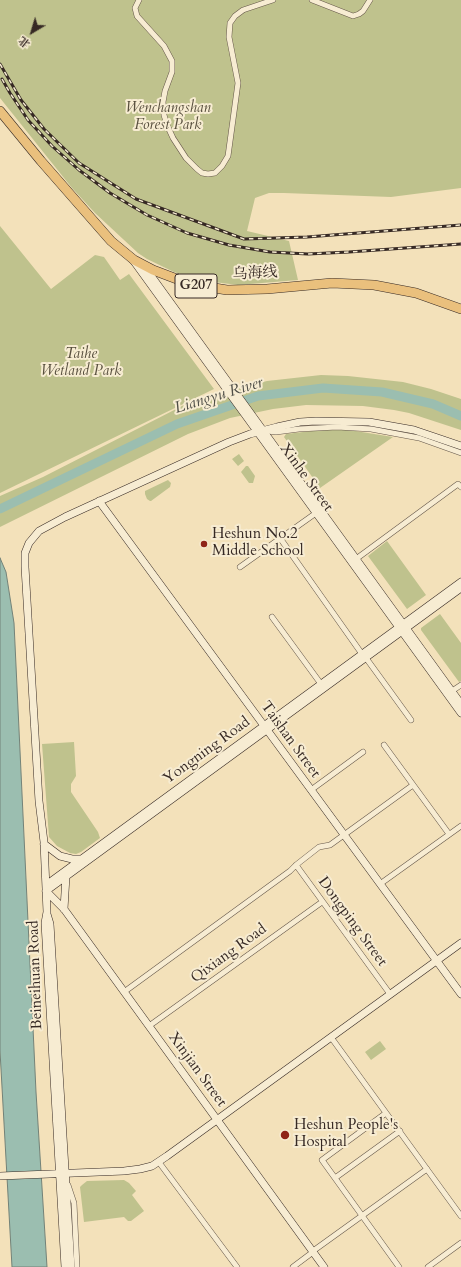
<!DOCTYPE html>
<meta charset="utf-8">
<style>
body{margin:0}
#map{position:relative;width:461px;height:1267px;overflow:hidden;background:#f3e1ba;font-family:Cardo,"Noto Serif SC",serif}
canvas{display:block}
.north{position:absolute;left:12px;top:12px;width:40px;height:40px;-webkit-text-stroke:3px #f7ecd2;paint-order:stroke;rotate:218deg;font-size:11px;font-weight:700;line-height:16px;text-align:center;color:#362924}
.north::after{content:'';display:block;margin:auto;width:14px;height:18px;background:#362924;clip-path:polygon(50% 0,100% 100%,50% 72%,0 100%)}
</style>
<div id="map">
<canvas width="461" height="1267"></canvas>
<div class="north">北</div>
</div>
<script>
const context = document.querySelector('canvas').getContext('2d');
context.lineJoin = 'round';
function paint(path, color) { context.fillStyle = color; context.fill(path, 'evenodd'); }
const poly = rows => new Path2D(rows.map(r => 'M' + r).join(''));
function stroke(path, color, width, dash) { context.strokeStyle = color; context.lineWidth = width; context.lineCap = dash ? 'butt' : 'round'; context.setLineDash(dash || []); context.stroke(path); }
function write(font, color, halo, rows, align = 'center') {
  context.font = font + ' Cardo,"Noto Serif SC",serif'; context.lineWidth = 4; context.setLineDash([]); context.textBaseline = 'middle'; context.strokeStyle = halo; context.fillStyle = color; for (const [text, x, y, turn = 0] of rows) {
    context.save(); context.translate(x, y); context.rotate((+turn || 0) * Math.PI / 180); context.textAlign = isNaN(turn) ? turn : align; if (halo) context.strokeText(text, 0, 0); context.fillText(text, 0, 0); context.restore();
  }
}
paint(poly([
 [0,0,461,0,461,188,391,197,284,193,269,193,255,198,247,231,289,241,298,280,238,285,198,280,174,272,147,259,138,253,95,213,72,188,0,98],
 [0,226,51,289,95,255,104,257,120,280,129,274,214,389,0,493],
 [321,375,348,376,403,382,431,389,461,399,461,430,409,413,394,410,363,406,306,405,273,409,230,418,188,434,0,527,0,496,43,477,184,405,208,396,267,381],
 [320,430,349,430,393,437,320,488,284,437,286,434],
 [239,454,244,461,238,466,232,459],
 [246,466,248,466,255,476,253,483,249,483,241,472],
 [168,480,171,483,170,487,151,501,150,501,147,499,145,494,145,491],
 [387,541,426,595,407,609,368,556],
 [440,614,461,643,461,681,459,682,421,630,421,628],
 [74,742,76,776,71,784,71,792,98,832,100,838,81,852,76,854,70,853,57,846,49,837,42,744],
 [380,1041,386,1049,371,1060,365,1052],
 [124,1180,129,1183,136,1191,132,1195,144,1211,131,1221,128,1221,124,1217,84,1222,80,1187,82,1185,87,1181]
]), '#bfc28d');
const water = poly([
 [0,558,6,572,14,623,36,1092,47,1267,12,1267,0,1051,0,558]
]);
paint(water, '#9bbeb0');
stroke(water, '#738278', 1);
stroke(poly([
 [0,509,177,424,258,396,323,388,382,392,433,404,461,416]
]), '#9bbeb0', 9);
const street = poly([
 [139,0,135,8,137,16,164,46,172,61,172,72,165,91,163,102,164,115,167,125,173,138,186,158,197,169,202,173,208,174,215,173,222,166,228,156,238,83,229,37,230,23,235,16,243,10,273,0],
 [312,0,353,16,359,14,363,11,370,0],
 [267,431,276,432,299,429,337,427,371,429,419,438,461,453],
 [280,538,362,654],
 [356,559,458,484,461,487],
 [240,567,316,513],
 [272,617,321,684],
 [366,658,411,720],
 [452,691,461,685],
 [384,745,449,834],
 [311,790,363,752],
 [296,865,390,994],
 [380,884,461,826],
 [124,992,290,871,296,865,319,847,330,845,413,785],
 [149,1026,322,902],
 [333,1040,461,1216],
 [386,1113,322,1160,399,1267],
 [161,1165,237,1267],
 [335,1178,400,1131],
 [68,1185,74,1203,77,1267],
 [313,1251,427,1169],
 [293,1267,313,1252],
 [428,1267,461,1243]
]);
const secondary = poly([
 [133,260,461,713],
 [144,266,461,704],
 [99,501,461,994],
 [44,844,60,856,72,859,81,859],
 [46,885,461,582],
 [64,909,66,876],
 [47,914,50,924,71,1267],
 [0,1176,124,1171,140,1169,152,1166,167,1156,461,943],
 [65,1267,45,923,47,912,44,842,39,801,25,567,25,553,29,543,39,531,65,517,229,442,250,434,277,427,300,422,316,421,369,422,414,430,461,446],
 [324,1267,64,909,46,891,461,588]
]);
const highway = poly([
 [0,111,41,161,111,241,134,260,153,270,190,284,227,290,267,289,332,283,374,285,416,293,461,309]
]);
stroke(street, '#65574a', 6);
stroke(secondary, '#362924', 8);
stroke(highway, '#362924', 10);
stroke(street, '#f7ecd2', 5);
stroke(secondary, '#f7ecd2', 7);
stroke(highway, '#eac07d', 9);
const rail = poly([
 [0,64,21,100,44,129,79,163,136,199,244,239,307,237,461,225],
 [2,79,10,93,28,120,52,146,79,170,110,193,147,215,187,233,229,245,270,252,308,254,349,252,461,244]
]);
stroke(rail, '#362924', 3);
stroke(rail, '#f7ecd2', 1.5, [4.5]);
for (const [x, y, r, color] of [
 [204,544,4,"#8f2418"],
 [285,1135,5,"#8f2418"]
]) { const dot = new Path2D(); dot.arc(x, y, r, 0, 2 * Math.PI); context.fillStyle = color; context.fill(dot); stroke(dot, '#f7ecd2', 1.5); }
for (const [x, y, w] of [
 [196,286,42]
]) { const box = new Path2D(); box.roundRect(x - w / 2, y - 12, w, 24, 3); context.fillStyle = '#f7ecd2'; context.fill(box); stroke(box, '#362924', 1); }
write('bold 14px', '#362924', null, [
 ["G207",196,286]
]);
write('italic 15px', '#584f3e', '#f7ecd2', [
 ["Wenchangshan",168,109],
 ["Forest Park",168,126],
 ["Taihe",81,355],
 ["Wetland Park",81,372]
]);
write('15px', '#362924', '#f7ecd2', [
 ["乌海线",255,274,-3],
 ["Xinhe Street",306,478,54],
 ["Taishan Street",290,740,54],
 ["Yongning Road",207,751,-36],
 ["Dongping Street",352,922,54],
 ["Qixiang Road",229,954,-36],
 ["Beineihuan Road",36,975,-92],
 ["Xinjian Street",197,1070,54]
]);
write('15px', '#362924', '#f7ecd2', [
 ["Heshun No.2",212,535],
 ["Middle School",212,552],
 ["Heshun People's",294,1126],
 ["Hospital",294,1143]
], 'left');
write('italic 16px', '#4f4e47', '#f7ecd2', [
 ["Liangyu River",219,396,-17]
]);
</script>
